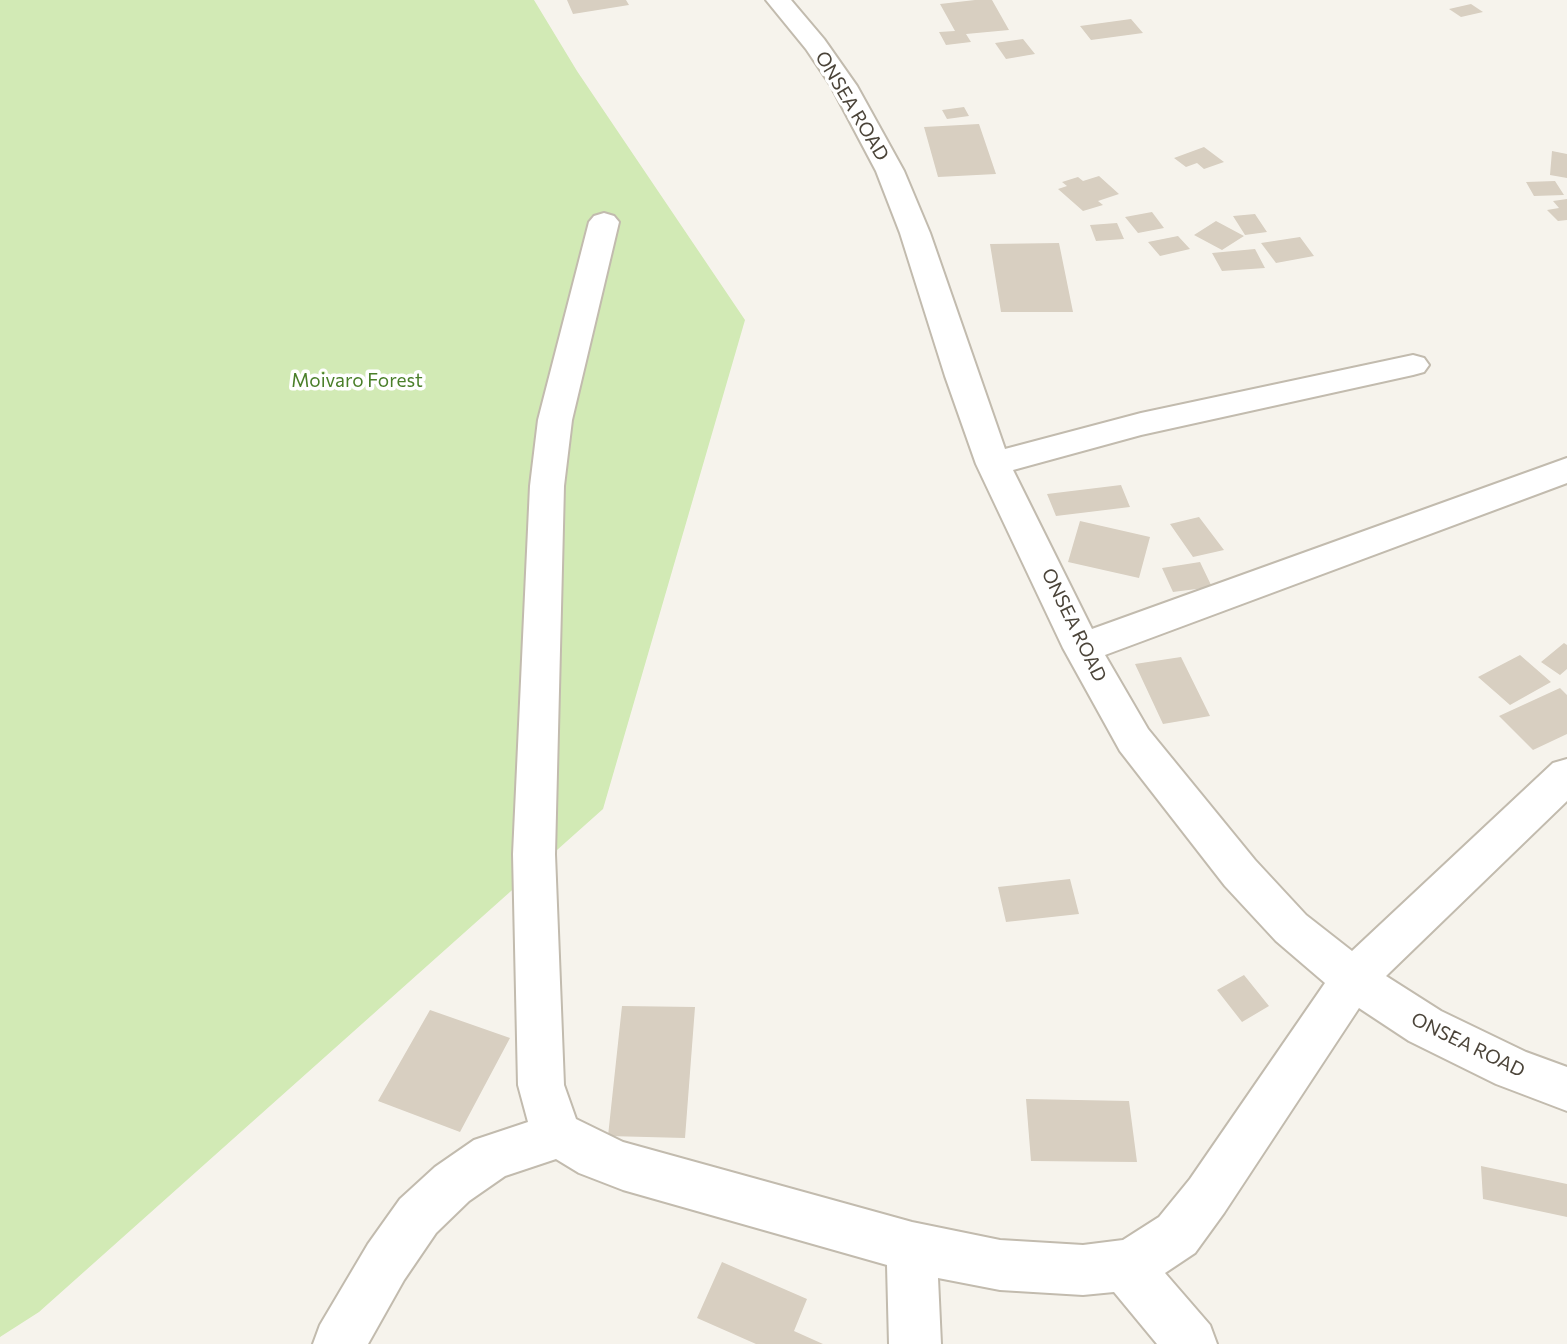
<!DOCTYPE html>
<style>
body{margin:0}
canvas{display:block;background:#f6f3ec}
</style>
<canvas width="1567" height="1344"></canvas>
<script>
const context = document.querySelector('canvas').getContext('2d');
context.lineJoin = 'round';
function paint(path, color) { context.fillStyle = color; context.fill(path, 'evenodd'); }
const poly = rows => new Path2D(rows.map(r => 'M' + r).join(''));
function stroke(path, color, width, dash) { context.strokeStyle = color; context.lineWidth = width; context.lineCap = dash ? 'butt' : 'round'; context.setLineDash(dash || []); context.stroke(path); }
function write(font, color, halo, rows, align = 'center') {
  context.font = font + ' Commissioner,sans-serif'; context.lineWidth = 7; context.setLineDash([]); context.textBaseline = 'middle'; context.strokeStyle = halo; context.fillStyle = color; for (const [text, x, y, turn = 0] of rows) {
    context.save(); context.translate(x, y); context.rotate((+turn || 0) * Math.PI / 180); context.textAlign = isNaN(turn) ? turn : align; if (halo) context.strokeText(text, 0, 0); context.fillText(text, 0, 0); context.restore();
  }
}
paint(poly([
 [0,0,534,0,577,71,745,320,603,809,39,1312,0,1337]
]), '#d2eab5');
paint(poly([
 [567,0,626,0,629,5,573,14],
 [975,0,992,0,1009,30,966,34,971,42,946,45,939,32,955,31,940,4],
 [1471,4,1483,12,1461,17,1449,9],
 [1131,19,1143,33,1091,40,1080,26],
 [1023,39,1035,54,1006,59,995,43],
 [964,107,969,116,947,119,942,110],
 [979,124,996,174,938,177,924,127],
 [1204,147,1224,162,1204,169,1197,163,1186,167,1174,158],
 [1552,151,1567,154,1567,178,1550,175],
 [1099,176,1119,194,1098,201,1103,205,1083,211,1058,189,1067,186,1062,182,1078,177,1083,181],
 [1555,181,1564,195,1534,196,1526,182],
 [1567,199,1567,220,1558,221,1547,210,1559,208,1553,201],
 [1152,212,1164,228,1138,233,1125,217],
 [1255,214,1267,232,1245,235,1233,216],
 [1216,221,1244,236,1222,250,1194,235],
 [1117,223,1124,239,1096,241,1090,225],
 [1178,236,1190,249,1160,256,1148,242],
 [1300,237,1314,256,1276,263,1261,243],
 [1059,243,1073,312,1001,312,990,244],
 [1255,249,1265,268,1222,271,1212,253],
 [1121,485,1130,507,1056,516,1047,494],
 [1199,517,1224,550,1193,557,1170,524],
 [1080,521,1150,537,1139,578,1068,562],
 [1200,562,1212,587,1173,592,1162,568],
 [1564,643,1567,645,1567,669,1560,675,1541,662],
 [1520,655,1551,682,1510,705,1478,677],
 [1181,657,1210,716,1163,724,1135,664],
 [1560,688,1567,695,1567,734,1533,750,1499,716],
 [1070,879,1079,914,1006,922,998,887],
 [1244,975,1269,1006,1242,1022,1217,990],
 [622,1006,695,1007,685,1138,608,1136],
 [430,1010,510,1038,460,1132,378,1101],
 [1026,1099,1129,1101,1137,1162,1031,1161],
 [1481,1166,1567,1184,1567,1217,1483,1199],
 [722,1262,807,1299,794,1331,823,1344,756,1344,697,1318]
]), '#d8cfc1');
const street = poly([
 [766,0,791,0,824,39,857,86,904,171,930,233,1005,449,1141,413,1413,355,1424,358,1429,365,1424,372,1413,375,1141,435,1013,470,1092,629,1567,458,1567,483,1105,655,1148,729,1255,860,1306,915,1352,951,1553,763,1567,759,1567,801,1386,976,1441,1011,1526,1052,1567,1067,1567,1111,1496,1084,1409,1041,1359,1008,1224,1213,1195,1253,1165,1273,1210,1325,1217,1344,1157,1344,1114,1292,1083,1295,1000,1290,938,1278,941,1344,889,1344,887,1265,623,1190,579,1173,556,1159,505,1176,469,1201,436,1233,404,1280,368,1344,313,1344,320,1325,368,1244,400,1199,435,1167,474,1140,528,1122,518,1085,513,854,530,486,538,420,589,222,594,216,604,213,614,216,619,222,572,420,564,486,555,854,564,1085,576,1119,623,1142,912,1222,1000,1240,1083,1245,1123,1240,1159,1217,1190,1179,1325,983,1276,941,1225,886,1120,751,1063,648,976,464,945,376,900,233,876,171,831,86,806,49,766,0]
]);
stroke(street, '#c2bbae', 4);
paint(street, '#fff');
write('19px', '#4b4439', '#fff', [
 ["ONSEA ROAD",852,106,59],
 ["ONSEA ROAD",1074,625,64],
 ["ONSEA ROAD",1468,1045,26]
]);
write('19px', '#4a7f2a', '#fff', [
 ["Moivaro Forest",357,381]
]);
</script>
